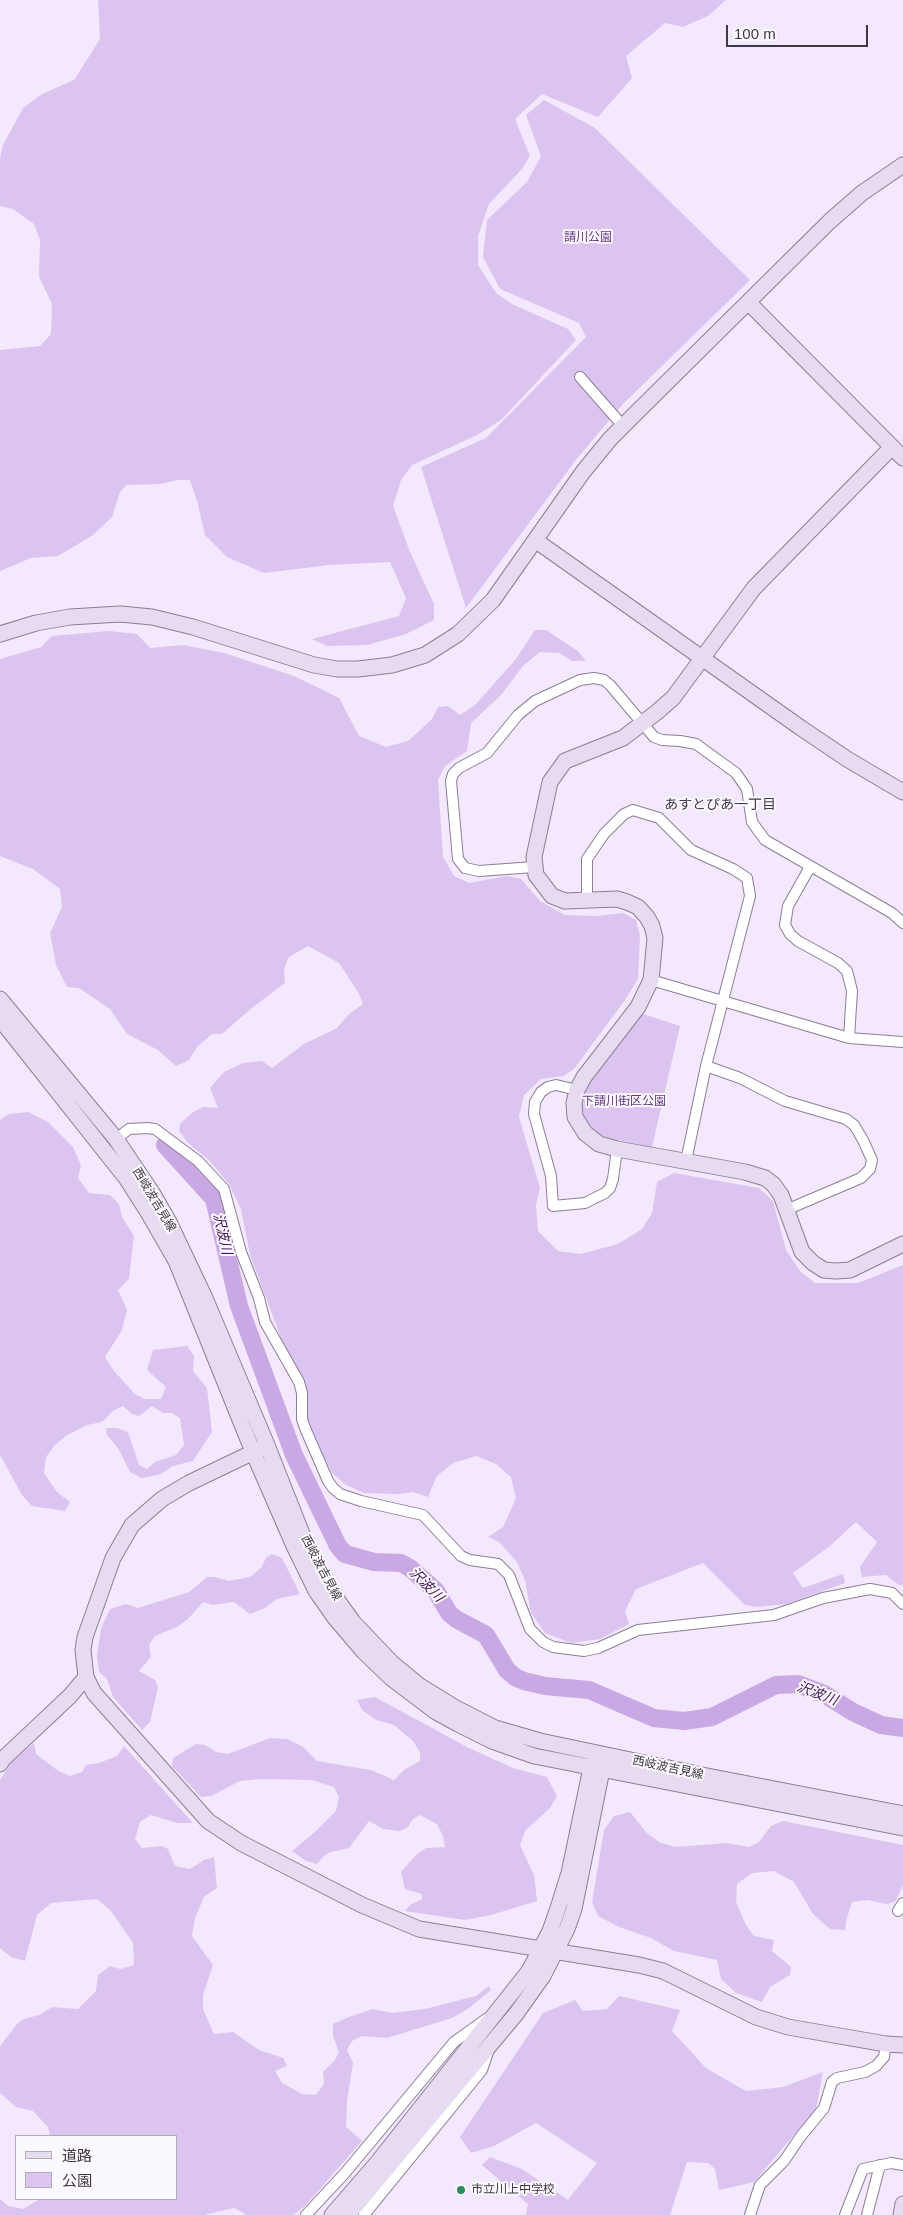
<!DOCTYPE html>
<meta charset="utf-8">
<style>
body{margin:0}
#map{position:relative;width:903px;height:2215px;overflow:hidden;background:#f3e8fd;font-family:Arial,"Noto Sans JP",sans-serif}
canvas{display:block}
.legend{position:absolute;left:15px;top:2135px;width:162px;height:65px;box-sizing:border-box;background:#fcf9fe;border:1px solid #b0acb3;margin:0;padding:6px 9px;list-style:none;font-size:15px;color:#3d3842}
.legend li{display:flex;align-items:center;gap:10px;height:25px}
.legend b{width:25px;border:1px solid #b0acb3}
.scale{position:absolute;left:726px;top:25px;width:142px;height:22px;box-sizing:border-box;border:2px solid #3d3842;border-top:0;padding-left:6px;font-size:15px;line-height:18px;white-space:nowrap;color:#3d3842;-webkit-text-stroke:4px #fcf9fe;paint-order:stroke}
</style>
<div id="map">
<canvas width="903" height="2215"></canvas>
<ul class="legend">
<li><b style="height:6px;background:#e7dbf1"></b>道路</li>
<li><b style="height:14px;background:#dcc4f0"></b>公園</li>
</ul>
<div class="scale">100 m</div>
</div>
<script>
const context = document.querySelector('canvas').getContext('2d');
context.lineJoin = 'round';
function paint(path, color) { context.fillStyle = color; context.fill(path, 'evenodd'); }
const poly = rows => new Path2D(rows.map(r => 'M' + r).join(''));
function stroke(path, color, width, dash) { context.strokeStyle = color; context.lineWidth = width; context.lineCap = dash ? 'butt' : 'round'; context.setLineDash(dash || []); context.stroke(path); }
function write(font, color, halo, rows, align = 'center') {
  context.font = font + ' Arial,"Noto Sans JP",sans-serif'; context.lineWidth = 4; context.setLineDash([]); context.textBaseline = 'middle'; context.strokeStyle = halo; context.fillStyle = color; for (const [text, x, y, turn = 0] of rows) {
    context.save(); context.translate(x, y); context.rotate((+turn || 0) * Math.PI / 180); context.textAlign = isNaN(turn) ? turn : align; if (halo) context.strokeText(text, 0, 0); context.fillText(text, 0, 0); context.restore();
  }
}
paint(poly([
 [98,0,726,0,708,16,683,27,665,23,626,56,632,78,598,117,542,94,515,119,530,156,522,169,489,204,478,236,478,265,496,293,512,304,568,329,576,340,501,420,477,435,412,465,401,480,393,506,410,552,434,604,434,620,406,634,367,645,327,646,312,639,399,616,406,598,390,562,329,565,264,573,227,557,205,535,197,501,190,480,177,480,161,484,126,485,120,492,112,517,93,535,58,556,31,558,0,571,0,350,40,346,51,334,52,304,39,277,40,240,34,224,13,209,0,206,0,158,3,145,23,108,42,94,74,80,100,39],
 [544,100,595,128,750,280,622,405,575,461,466,608,421,467,486,438,586,337,579,323,500,289,483,257,487,220,527,182,541,156,526,115],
 [535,630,546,630,578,651,586,661,572,661,559,653,540,652,523,666,501,695,471,723,467,751,445,766,438,780,443,857,454,876,469,883,507,876,521,879,540,901,565,915,595,916,623,913,636,920,640,936,638,979,625,1000,574,1069,563,1076,541,1079,524,1095,519,1117,540,1188,536,1205,538,1231,558,1251,580,1254,618,1244,642,1229,652,1213,657,1182,674,1173,759,1188,773,1201,786,1250,800,1271,815,1283,858,1283,903,1265,903,1585,899,1585,886,1575,862,1577,860,1567,877,1542,856,1522,830,1546,793,1573,803,1588,843,1574,845,1583,786,1604,756,1607,745,1605,703,1563,636,1589,625,1611,629,1624,600,1639,571,1643,545,1633,531,1613,525,1580,517,1562,499,1542,488,1537,503,1527,516,1498,511,1477,496,1464,476,1456,453,1463,437,1476,428,1497,413,1492,398,1494,364,1493,346,1485,332,1473,307,1422,290,1362,250,1255,241,1209,229,1184,210,1161,189,1144,179,1131,180,1124,193,1112,203,1107,218,1108,210,1088,224,1072,243,1063,262,1061,272,1068,304,1044,337,1028,349,1014,363,1004,358,992,339,963,308,946,289,957,284,969,285,983,253,1007,222,1034,212,1034,197,1047,189,1060,176,1066,158,1050,127,1034,110,1009,79,988,67,987,56,965,50,933,62,907,60,889,33,869,0,856,0,659,41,647,52,636,109,631,137,634,150,648,183,645,224,653,294,676,339,698,359,736,386,747,408,741,432,719,438,707,448,706,460,715,475,705,516,659],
 [643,1014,680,1026,652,1147,603,1137,593,1130,584,1117,582,1105,587,1087],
 [28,1112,48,1122,73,1147,81,1165,78,1178,89,1193,110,1195,119,1204,122,1217,134,1236,129,1279,118,1290,127,1310,122,1330,105,1357,114,1371,135,1394,145,1399,161,1399,166,1387,147,1370,153,1350,187,1346,194,1356,193,1371,207,1388,212,1432,193,1461,173,1466,161,1474,142,1478,130,1472,118,1448,107,1435,106,1428,117,1428,128,1432,139,1465,147,1469,155,1462,176,1455,184,1445,180,1418,172,1413,163,1413,152,1406,139,1416,132,1414,123,1406,113,1411,102,1422,87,1425,67,1435,55,1445,46,1457,44,1473,57,1492,70,1502,65,1511,32,1506,22,1495,0,1455,0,1120,9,1114],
 [272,1554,282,1558,300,1594,277,1599,265,1608,250,1614,234,1602,213,1605,203,1602,188,1619,177,1627,155,1636,149,1645,151,1657,139,1671,155,1680,158,1687,150,1722,142,1730,113,1697,107,1679,99,1672,97,1656,101,1628,110,1609,126,1604,138,1608,189,1592,207,1577,215,1577,229,1581,250,1577,261,1568,266,1558],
 [375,1697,467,1747,513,1768,547,1777,557,1796,550,1808,525,1831,520,1845,534,1875,537,1901,491,1915,465,1920,405,1911,410,1905,422,1899,422,1894,405,1889,401,1872,415,1856,426,1848,445,1847,443,1836,437,1824,420,1815,413,1819,408,1827,400,1831,383,1829,369,1821,349,1848,330,1852,324,1856,317,1864,306,1861,292,1851,315,1832,336,1811,339,1797,334,1787,312,1780,260,1779,240,1781,211,1796,201,1797,172,1766,173,1758,196,1744,205,1745,216,1752,228,1754,270,1738,287,1739,303,1747,317,1761,371,1770,394,1780,405,1769,420,1761,420,1752,413,1741,394,1725,376,1720,362,1710,357,1700],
 [34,1743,36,1754,57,1770,70,1776,82,1772,86,1765,99,1763,117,1756,124,1746,193,1823,177,1823,151,1815,140,1822,135,1839,142,1848,162,1846,168,1849,175,1866,190,1869,204,1860,214,1857,217,1888,204,1897,195,1918,192,1936,213,1965,203,1995,203,2009,214,2034,233,2032,259,2050,283,2058,287,2066,275,2071,282,2083,302,2094,316,2095,324,2084,323,2072,335,2060,339,2052,333,2036,333,2024,349,2017,373,2009,392,2013,425,2009,476,1996,489,1986,491,1990,469,2008,452,2018,387,2038,362,2036,352,2041,347,2050,353,2063,347,2101,346,2127,362,2141,305,2206,293,2215,247,2215,234,2208,204,2215,0,2215,0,2199,8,2206,23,2209,40,2199,176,2199,176,2136,50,2136,48,2127,33,2111,16,2107,0,2093,0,2046,17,2024,24,2019,39,2015,52,2007,78,2009,96,1991,98,1975,110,1966,120,1969,134,1965,133,1943,111,1911,97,1899,51,1903,37,1915,25,1961,11,1957,0,1948,0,1780,11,1763],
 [630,1812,647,1833,659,1842,675,1847,727,1843,749,1847,759,1842,771,1826,783,1821,903,1845,903,1885,895,1902,886,1904,868,1900,852,1902,846,1921,845,1930,830,1929,813,1914,794,1882,774,1871,752,1873,737,1884,736,1902,746,1925,754,1936,774,1940,772,1951,791,1967,790,1975,770,1987,762,2002,736,1993,721,1979,717,1960,674,1951,651,1938,619,1927,598,1916,592,1902,604,1830,614,1816],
 [619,1996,680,2010,672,2031,706,2068,746,2091,783,2087,823,2072,816,2109,754,2182,719,2190,715,2169,708,2163,687,2162,670,2215,526,2215,528,2204,482,2165,490,2157,522,2169,568,2200,597,2163,536,2123,494,2146,471,2153,460,2137,543,2013,575,2000,583,2011,607,2009]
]), '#dcc4f0');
stroke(poly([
 [165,1145,214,1199,239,1306,294,1455,338,1546,345,1554,374,1562,401,1563,410,1568,436,1591,449,1613,456,1619,486,1635,507,1670,515,1677,524,1681,545,1686,589,1690,654,1718,684,1721,712,1717,776,1685,798,1684,824,1694,853,1712,881,1725,903,1728]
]), '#c9a8e4', 18);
const street = poly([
 [580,377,623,426],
 [534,867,479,871,465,868,458,859,451,781,453,774,459,768,487,753,518,715,535,701,580,680,594,678,604,680,610,685,654,737,662,740,680,741,696,744,736,773,747,789,752,822,765,840,892,913,903,923],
 [810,867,788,906,785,925,790,934,798,941,838,963,847,971,852,991,849,1038],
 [587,900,587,859,604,834,624,814,633,810,659,818,691,850,733,869,747,878,750,896,706,1066,686,1161],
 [651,980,849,1038,903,1042],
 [706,1066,740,1078,785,1101,846,1119,854,1125,863,1140,872,1160,870,1169,861,1178,786,1210],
 [577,1090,556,1085,548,1087,541,1092,535,1102,534,1114,551,1176,553,1206,585,1203,605,1193,610,1188,613,1179,617,1149],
 [116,1139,129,1129,147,1128,155,1129,198,1161,224,1189,241,1252,259,1298,265,1322,299,1382,302,1393,302,1419,305,1428,328,1481,333,1488,340,1494,361,1501,423,1515,461,1556,470,1560,498,1564,509,1575,530,1629,543,1642,553,1647,584,1651,598,1648,638,1630,774,1615,823,1598,870,1589,892,1593,903,1604],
 [898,1911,903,1903],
 [306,2215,345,2173,454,2042,486,2019],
 [364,2215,482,2070,488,2052],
 [750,2215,760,2185,784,2161,801,2136,824,2108,832,2082,837,2078,865,2072,876,2066,884,2057,886,2044],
 [845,2215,863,2169,891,2163,903,2165],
 [867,2215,880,2165]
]);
const secondary = poly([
 [748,302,903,458],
 [892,447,754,588,673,698,657,712,623,738,565,761,550,782,534,857,536,875,552,896,565,901,617,899,627,902,638,907,647,917,652,926,655,938,651,980,638,1007,584,1077,577,1090,574,1103,575,1117,585,1133,599,1144,617,1149,745,1172,765,1178,773,1184,781,1195,802,1252,813,1263,824,1270,836,1271,850,1270,903,1244],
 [535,540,801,728,847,759,903,792],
 [0,634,36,623,70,617,120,614,152,617,193,627,314,665,337,669,358,669,392,665,425,655,458,634,493,600,583,472,610,439,641,408,830,221,862,193,903,165],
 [0,999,116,1139,153,1194,169,1222,205,1298,267,1445,308,1549,338,1601,353,1622,392,1663,420,1686,454,1707,495,1728,540,1741,707,1776,903,1814],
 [0,1019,126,1178,149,1214,176,1261,253,1452,294,1546,316,1591,335,1618,363,1651,391,1678,436,1712,458,1724,492,1741,534,1756,903,1828],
 [262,1448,189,1483,162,1499,132,1525,113,1558,85,1637,83,1650,86,1677,94,1693,208,1821,241,1843,362,1905,419,1929,639,1965,663,1971,756,2017,788,2027,886,2044,903,2045],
 [0,1764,3,1759,70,1696,86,1677],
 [332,2215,377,2163,529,1971,550,1931,559,1905,569,1873,591,1768,595,1760],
 [348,2215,516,2014,543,1976,567,1929,574,1909,602,1770,600,1760],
 [901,2215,903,2204]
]);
stroke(street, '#8b7e96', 12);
stroke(secondary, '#8b7e96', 17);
stroke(street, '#fff', 10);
stroke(secondary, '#e7dbf1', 15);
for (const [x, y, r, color] of [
 [461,2190,5,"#2e895e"]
]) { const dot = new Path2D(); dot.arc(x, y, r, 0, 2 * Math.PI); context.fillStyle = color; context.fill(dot); stroke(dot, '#fcf9fe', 2); }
write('12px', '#633980', '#fcf9fe', [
 ["請川公園",588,238],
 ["下請川街区公園",624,1102]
]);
write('12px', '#3d3842', '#fcf9fe', [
 ["西岐波吉見線",154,1200,59],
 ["西岐波吉見線",321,1568,62],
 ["西岐波吉見線",668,1768,12]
]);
write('12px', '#3d3842', '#fcf9fe', [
 ["市立川上中学校",471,2190]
], 'left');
write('14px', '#42364b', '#fcf9fe', [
 ["あすとぴあ一丁目",720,805]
]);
write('italic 14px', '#41165c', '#fcf9fe', [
 ["沢波川",222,1234,77],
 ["沢波川",426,1585,45],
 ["沢波川",817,1694,21]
]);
</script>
